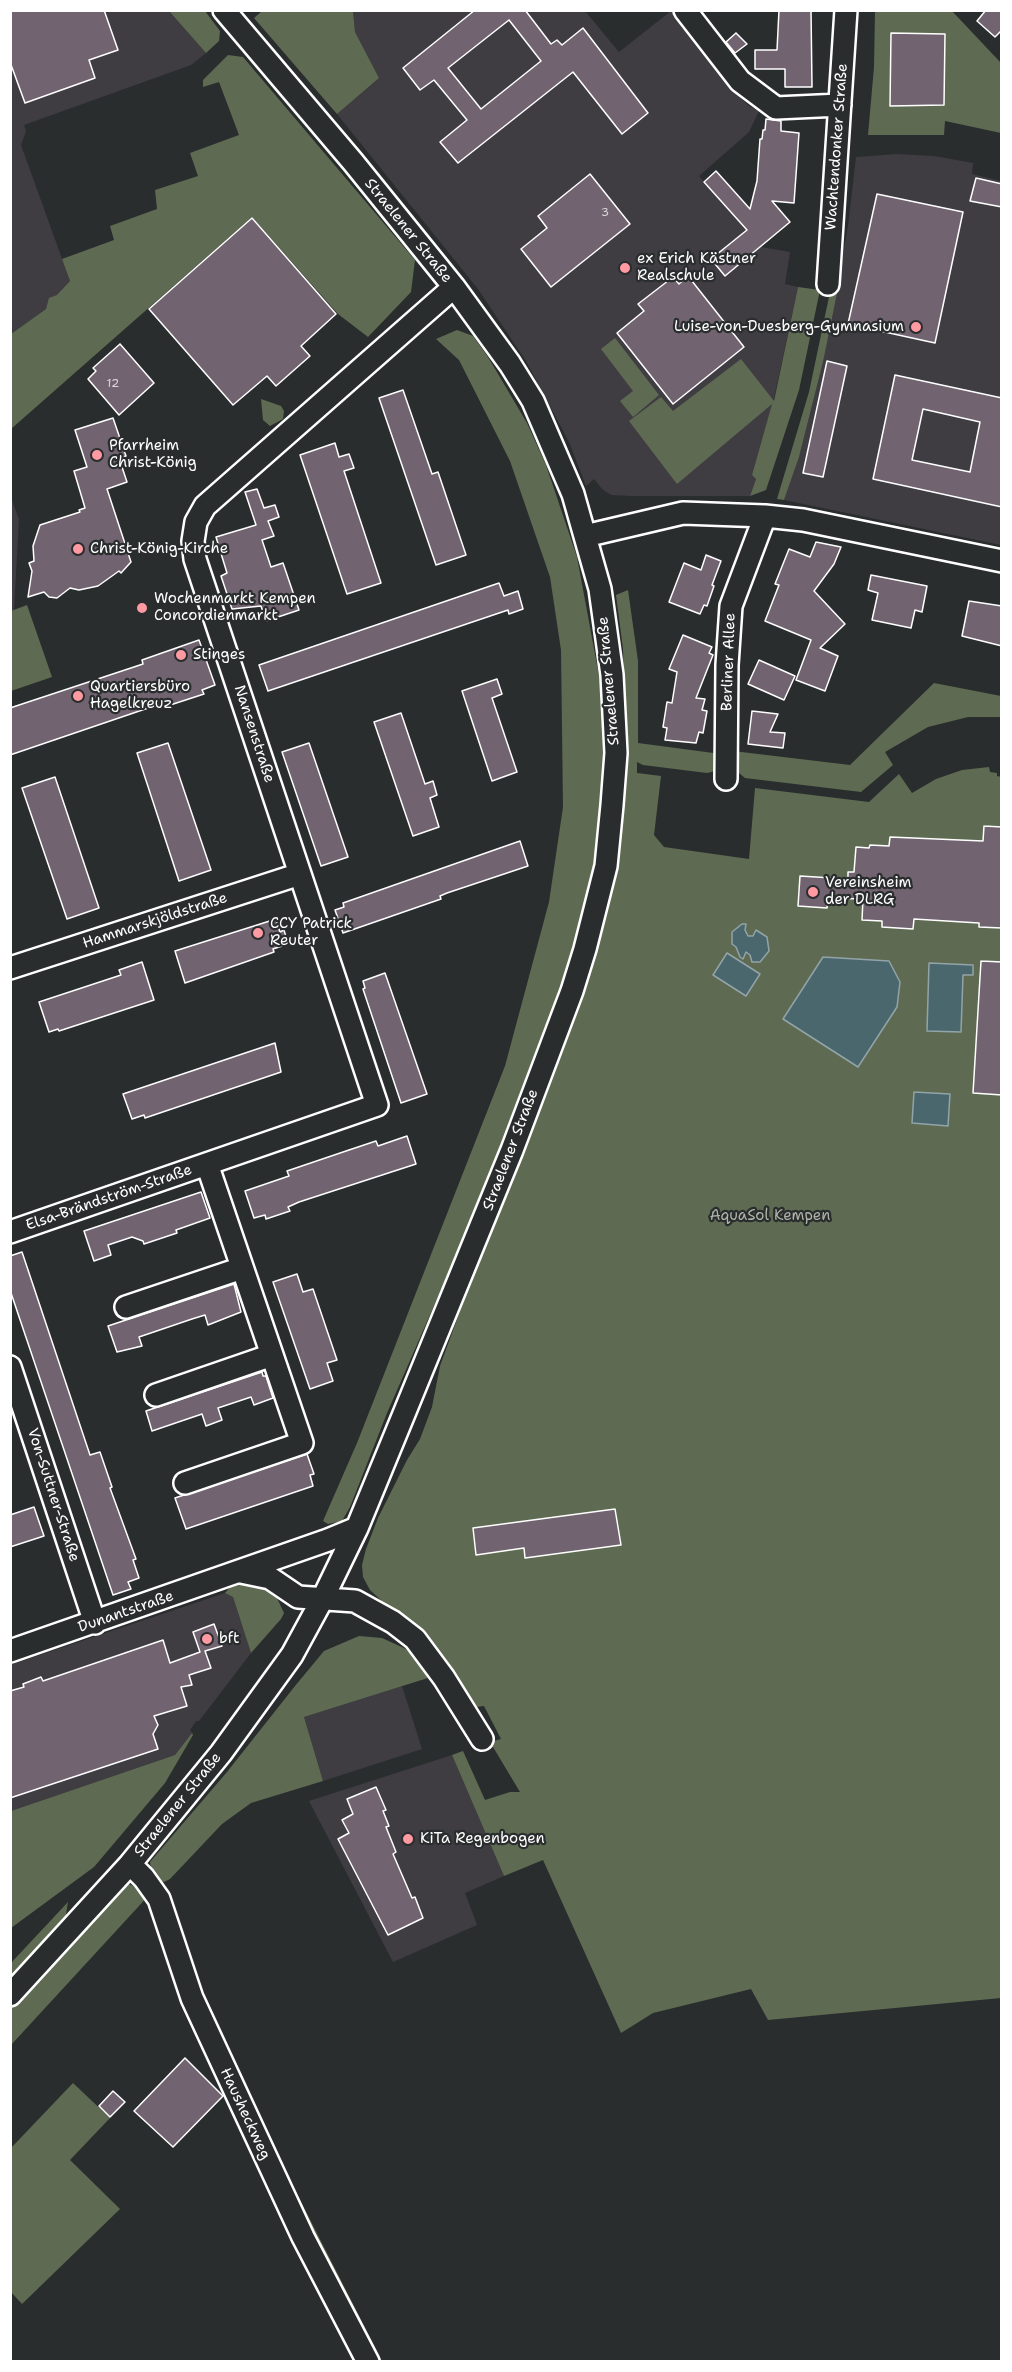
<!DOCTYPE html>
<meta charset="utf-8">
<style>
body{margin:0}
#map{position:relative;width:1012px;height:2372px;overflow:hidden;background:#2a2d2e;font-family:"Shantell Sans",sans-serif}
canvas{display:block}
.frame{position:absolute;inset:0;border:12px solid #fff;pointer-events:none}
</style>
<div id="map">
<canvas width="1012" height="2372"></canvas>
<div class="frame"></div>
</div>
<script>
const context = document.querySelector('canvas').getContext('2d');
context.lineJoin = 'round';
function paint(path, color) { context.fillStyle = color; context.fill(path, 'evenodd'); }
const poly = rows => new Path2D(rows.map(r => 'M' + r).join(''));
function stroke(path, color, width, dash) { context.strokeStyle = color; context.lineWidth = width; context.lineCap = dash ? 'butt' : 'round'; context.setLineDash(dash || []); context.stroke(path); }
function write(font, color, halo, rows, align = 'center') {
  context.font = font + ' "Shantell Sans",sans-serif'; context.lineWidth = 4.5; context.setLineDash([]); context.textBaseline = 'middle'; context.strokeStyle = halo; context.fillStyle = color; for (const [text, x, y, turn = 0] of rows) {
    context.save(); context.translate(x, y); context.rotate((+turn || 0) * Math.PI / 180); context.textAlign = isNaN(turn) ? turn : align; if (halo) context.strokeText(text, 0, 0); context.fillText(text, 0, 0); context.restore();
  }
}
paint(poly([
 [11,11,169,11,206,53,191,65,24,125,26,131,21,145,70,281,46,309,11,334],
 [353,11,585,11,619,52,671,11,737,95,749,106,759,111,749,132,699,176,761,247,790,252,785,284,798,287,774,398,752,475,756,479,750,496,631,496,611,495,602,489,594,479,586,486,569,442,526,361,478,289,337,114,379,78,355,32],
 [897,154,934,156,973,163,972,174,1001,181,1001,545,784,500,799,457,823,362,848,226,856,157],
 [10,495,19,519,14,610,11,611],
 [225,1593,233,1597,251,1653,199,1721,196,1721,190,1730,192,1733,175,1755,11,1811,10,1665],
 [402,1686,422,1749,323,1781,304,1717],
 [452,1755,504,1876,465,1893,477,1925,393,1962,309,1801]
]), '#3f3d42');
paint(poly([
 [169,11,205,11,220,31,219,41,206,53],
 [262,11,353,11,355,32,379,78,337,114,254,18],
 [875,11,952,11,1001,63,1001,133,945,121,944,135,868,135,874,67],
 [228,55,243,57,415,260,411,292,368,337,338,314,252,217,11,429,11,334,46,309,49,298,57,295,70,281,62,259,114,240,110,226,157,209,155,190,198,176,190,153,239,135,219,82,203,87,203,80],
 [798,287,820,290,799,390,766,490,750,496,756,479,752,475,772,404,677,484,629,421,661,397,673,411,741,359,774,401],
 [830,292,837,293,823,362,799,457,784,500,777,499,809,392],
 [457,330,473,336,488,357,527,423,546,465,577,557,602,692,604,779,598,839,588,897,576,942,562,989,518,1107,486,1187,387,1413,350,1507,342,1521,328,1524,323,1521,357,1443,505,1066,549,902,563,807,561,650,550,577,510,461,459,360,436,339],
 [615,338,659,395,633,417,620,401,633,391,601,349],
 [261,399,281,406,284,411,283,419,270,426,263,420],
 [628,590,638,661,638,743,721,754,719,770,707,773,643,765,637,762,637,773,661,776,654,835,664,847,749,859,755,788,869,802,899,774,912,793,936,779,962,770,989,767,990,772,997,773,997,776,1002,777,1001,1998,768,2020,751,1989,653,2013,621,2033,543,1860,504,1876,452,1755,463,1751,485,1800,510,1792,520,1792,490,1742,501,1739,484,1706,476,1707,466,1698,421,1637,370,1590,363,1577,362,1565,366,1549,378,1518,407,1460,420,1439,432,1407,440,1366,467,1292,581,999,594,947,625,725,623,649,616,595],
 [27,605,52,677,11,691,11,611],
 [934,683,1001,696,1001,717,968,717,928,727,885,752,893,765,861,792,745,778,733,768,733,751,850,765],
 [243,1583,269,1588,277,1598,284,1613,281,1619,251,1653,233,1597,225,1593,231,1586],
 [359,1636,382,1638,406,1649,431,1677,304,1717,323,1781,251,1803,222,1824,170,1879,164,1882,156,1879,152,1874,150,1862,227,1772,295,1686,324,1651],
 [192,1733,193,1735,165,1783,94,1867,11,1928,11,1811,175,1755],
 [129,1884,150,1894,11,2045,10,2009],
 [68,1902,65,1920,11,1980,10,1964],
 [214,2031,382,2361,373,2361],
 [73,2083,110,2118,70,2160,120,2209,22,2304,11,2292,11,2148]
]), '#5e6b52');
const water = poly([
 [742,924,746,924,745,930,748,936,753,936,756,930,767,937,769,951,760,962,752,962,750,955,746,952,743,959,740,957,736,947,732,944,732,932,742,924],
 [727,953,760,974,746,996,713,975,727,953],
 [823,957,889,961,900,982,897,1007,858,1067,783,1019,823,957],
 [929,963,973,965,973,975,963,975,961,1032,927,1031,929,963],
 [914,1092,950,1094,948,1126,912,1123,914,1092]
]);
paint(water, '#4a676e');
stroke(water, '#92a4a8', 1.5);
const building = poly([
 [10,10,104,10,118,50,89,60,95,78,25,103,10,62,10,10],
 [475,10,525,10,551,44,557,40,562,45,583,28,648,113,622,134,573,72,458,163,440,142,467,120,434,80,420,90,403,68,475,10],
 [509,20,541,61,481,109,448,68,509,20],
 [779,10,811,10,812,87,785,87,785,69,755,69,755,50,777,50,779,10],
 [986,10,1002,10,1002,30,995,37,977,21,986,10],
 [736,33,747,44,735,53,726,42,736,33],
 [891,33,945,34,944,105,890,106,891,33],
 [766,119,781,121,781,131,799,133,794,203,772,201,790,222,725,276,711,259,747,230,704,182,716,171,750,209,757,181,760,139,762,139,763,130,765,130,766,119],
 [590,174,630,224,551,287,521,249,547,228,538,216,590,174],
 [976,178,1002,184,1002,207,970,201,976,178],
 [877,194,963,212,935,343,848,324,877,194],
 [252,218,336,314,301,346,310,356,276,386,267,376,233,405,149,309,252,218],
 [688,276,744,347,673,404,617,333,644,311,638,304,673,277,679,284,688,276],
 [120,344,154,383,119,415,88,379,96,371,93,368,120,344],
 [827,361,847,366,823,477,803,473,827,361],
 [895,375,1002,398,1002,507,873,479,895,375],
 [923,409,980,422,970,472,912,460,923,409],
 [403,390,432,474,438,472,466,555,436,565,379,398,403,390],
 [113,418,126,456,119,458,127,482,107,489,131,562,121,573,119,571,98,586,79,590,70,588,57,598,49,597,44,592,28,597,32,571,29,563,34,561,33,546,40,525,80,512,79,510,85,508,74,471,87,467,75,430,113,418],
 [335,443,339,457,349,454,354,468,344,471,381,583,347,594,300,455,335,443],
 [257,489,264,508,275,505,279,517,268,521,274,536,262,540,271,567,283,563,299,610,266,621,261,606,232,609,221,576,227,573,216,537,256,525,245,492,257,489],
 [816,542,841,547,834,564,814,591,845,624,820,648,838,656,825,691,796,680,811,640,765,621,779,585,775,584,789,549,810,557,816,542],
 [706,555,721,561,712,585,714,586,707,606,704,605,700,614,669,602,684,563,701,570,706,555],
 [871,575,927,586,922,612,915,610,911,628,872,620,878,593,868,590,871,575],
 [499,583,504,596,518,591,523,609,509,614,508,610,268,691,259,665,499,583],
 [969,601,1002,606,1002,646,962,636,969,601],
 [683,635,712,647,709,653,713,655,696,698,705,699,702,710,707,711,703,733,699,732,696,743,665,740,667,728,663,727,667,702,672,703,677,672,669,669,683,635],
 [199,640,215,685,202,690,204,694,158,709,157,705,10,755,10,708,143,664,142,660,199,640],
 [759,660,795,676,784,700,748,684,759,660],
 [497,679,502,694,492,698,517,772,492,781,462,691,497,679],
 [752,711,778,714,770,732,785,733,783,748,748,744,752,711],
 [401,713,425,784,433,781,437,795,430,798,439,827,413,836,374,722,401,713],
 [168,743,211,870,179,881,137,753,168,743],
 [309,743,348,857,321,866,282,752,309,743],
 [55,777,99,908,67,919,22,788,55,777],
 [984,826,1002,827,1002,928,979,927,979,923,914,919,913,929,882,927,882,921,862,920,863,899,828,898,827,908,798,906,800,876,848,879,848,872,854,872,856,847,869,848,870,845,889,846,890,837,983,841,984,826],
 [520,841,528,866,447,893,440,896,441,899,343,933,335,910,344,907,343,903,520,841],
 [276,919,280,932,284,930,288,944,273,949,274,952,185,983,175,951,276,919],
 [981,961,1002,962,1002,1095,973,1093,981,961],
 [142,962,154,1000,59,1031,58,1029,49,1032,39,1002,121,975,119,970,142,962],
 [385,973,427,1094,401,1103,363,989,365,988,363,981,385,973],
 [275,1043,281,1072,145,1118,144,1115,132,1119,123,1094,275,1043],
 [407,1136,416,1164,299,1202,288,1207,290,1211,266,1219,265,1215,254,1218,245,1191,289,1176,287,1171,349,1150,376,1141,378,1146,407,1136],
 [201,1192,210,1218,176,1230,177,1233,144,1244,143,1241,132,1237,108,1245,111,1255,94,1261,84,1231,201,1192],
 [22,1252,90,1455,100,1452,112,1487,110,1488,136,1559,133,1560,139,1578,128,1582,131,1589,113,1595,10,1290,10,1256,22,1252],
 [297,1274,303,1292,313,1289,337,1360,327,1363,333,1381,310,1389,273,1282,297,1274],
 [234,1284,241,1312,208,1325,205,1315,192,1319,139,1337,142,1346,117,1352,108,1326,234,1284],
 [262,1372,263,1376,266,1376,273,1398,254,1405,251,1397,218,1408,222,1420,206,1426,202,1414,152,1431,146,1411,262,1372],
 [307,1454,314,1474,310,1475,313,1486,186,1529,175,1498,307,1454],
 [34,1507,44,1536,10,1547,10,1515,34,1507],
 [615,1509,621,1545,525,1558,524,1548,476,1555,473,1528,615,1509],
 [214,1624,222,1646,205,1651,211,1668,189,1675,192,1685,181,1687,187,1706,154,1716,158,1725,153,1734,158,1749,10,1798,10,1691,24,1687,23,1684,41,1677,43,1681,163,1640,170,1663,200,1652,193,1632,214,1624],
 [376,1787,386,1810,383,1811,389,1826,386,1827,396,1852,393,1854,412,1898,415,1897,423,1918,388,1935,338,1839,349,1833,342,1820,353,1814,347,1799,376,1787],
 [185,2058,223,2096,173,2147,134,2111,185,2058],
 [113,2091,125,2102,110,2117,99,2106,113,2091]
]);
paint(building, '#71636f');
stroke(building, '#fff', 1.5);
const minor = poly([
 [685,10,740,81,776,108,840,105],
 [828,284,846,10],
 [585,536,683,513,765,516,803,520,1002,561],
 [726,779,727,665,731,606,765,516],
 [10,968,300,874],
 [10,1232,377,1105,195,559,193,541,196,522,205,506,454,287],
 [126,1307,242,1268],
 [10,1367,95,1623],
 [156,1395,272,1355],
 [185,1483,302,1443,207,1164],
 [241,1572,270,1578,298,1597,355,1601,393,1622,415,1639,444,1678,482,1739],
 [10,1651,328,1540,357,1528],
 [130,1864,144,1878,159,1899,192,1998,303,2237,368,2362],
 [10,1995,130,1864,221,1753,292,1655,323,1598,357,1528,406,1409,512,1150,572,991,585,949,606,866,612,805,616,753,612,675,600,589,573,494,533,401,510,364,454,287,353,162,224,10]
]);
stroke(minor, '#fff', 26);
stroke(minor, '#2a2d2e', 21);
for (const [x, y, r, color] of [
 [625,268,6,"#ff9aa2"],
 [916,327,6,"#ff9aa2"],
 [97,455,6,"#ff9aa2"],
 [78,549,6,"#ff9aa2"],
 [142,608,6,"#ff9aa2"],
 [181,655,6,"#ff9aa2"],
 [78,696,6,"#ff9aa2"],
 [813,892,6,"#ff9aa2"],
 [258,933,6,"#ff9aa2"],
 [207,1639,6,"#ff9aa2"],
 [408,1839,6,"#ff9aa2"]
]) { const dot = new Path2D(); dot.arc(x, y, r, 0, 2 * Math.PI); context.fillStyle = color; context.fill(dot); stroke(dot, '#2a2d2e', 2); }
write('12px', '#dcd8db', null, [
 ["3",605,213],
 ["12",113,384]
]);
write('15px', '#fff', '#2a2d2e', [
 ["Wachtendonker Straße",837,147,-86],
 ["Straelener Straße",408,231,51],
 ["Berliner Allee",729,662,-88],
 ["Straelener Straße",609,681,-95],
 ["Nansenstraße",254,734,72],
 ["Hammarskjöldstraße",155,921,-18],
 ["Straelener Straße",511,1150,-69],
 ["Elsa-Brändström-Straße",109,1198,-19],
 ["Von-Suttner-Straße",53,1495,72],
 ["Dunantstraße",126,1612,-19],
 ["Straelener Straße",178,1805,-51],
 ["Hausheckweg",245,2114,65]
]);
write('15px', '#fff', '#2a2d2e', [
 ["ex Erich Kästner",637,259],
 ["Realschule",637,276],
 ["Luise-von-Duesberg-Gymnasium",904,327,"right"],
 ["Pfarrheim",109,446],
 ["Christ-König",109,463],
 ["Christ-König-Kirche",90,549],
 ["Wochenmarkt Kempen",154,599],
 ["Concordienmarkt",154,616],
 ["Stinges",193,655],
 ["Quartiersbüro",90,687],
 ["Hagelkreuz",90,704],
 ["Vereinsheim",825,883],
 ["der DLRG",825,900],
 ["CCY Patrick",270,924],
 ["Reuter",270,941],
 ["bft",219,1639],
 ["KiTa Regenbogen",420,1839]
], 'left');
write('15px', '#aeb5a8', '#2a2d2e', [
 ["AquaSol Kempen",770,1216]
]);
</script>
